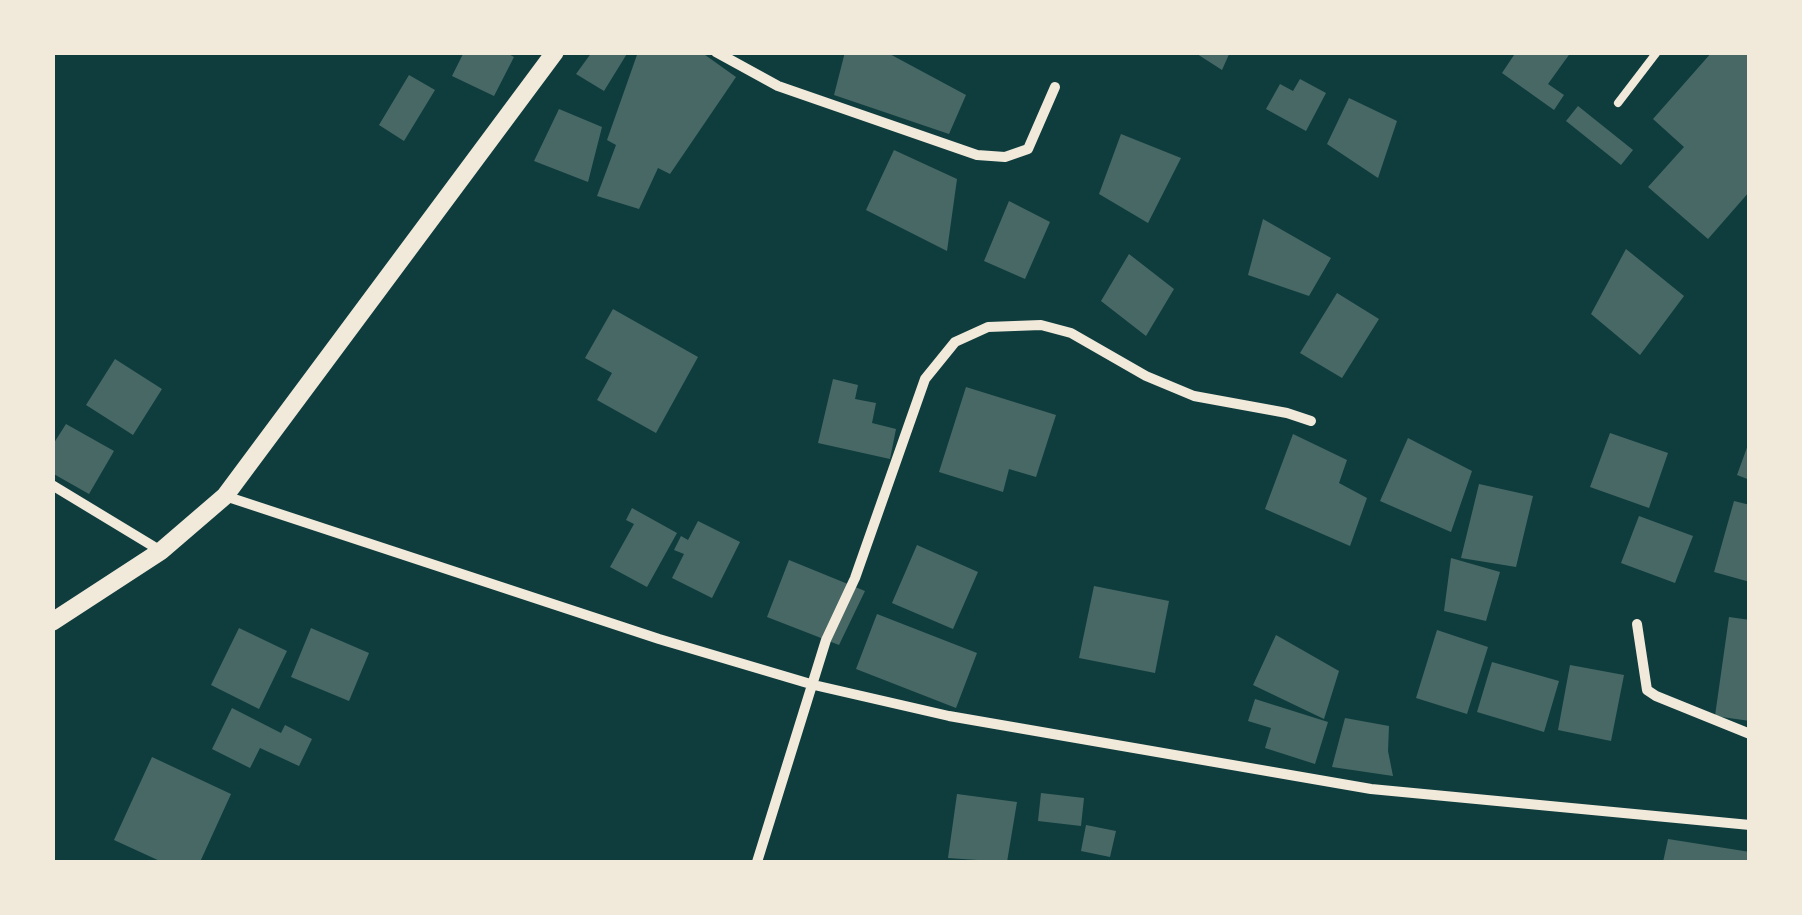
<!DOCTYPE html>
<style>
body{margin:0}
#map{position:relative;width:1802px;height:915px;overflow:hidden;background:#0f3d3e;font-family:Montserrat,sans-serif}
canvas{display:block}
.frame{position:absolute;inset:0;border:55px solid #f1e9da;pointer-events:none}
</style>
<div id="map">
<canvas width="1802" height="915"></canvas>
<div class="frame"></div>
</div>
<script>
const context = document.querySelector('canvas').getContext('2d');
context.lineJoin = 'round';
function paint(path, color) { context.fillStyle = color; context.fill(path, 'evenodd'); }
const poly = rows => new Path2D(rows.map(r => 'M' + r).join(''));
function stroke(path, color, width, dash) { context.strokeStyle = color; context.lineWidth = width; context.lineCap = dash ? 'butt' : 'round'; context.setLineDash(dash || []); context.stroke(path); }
paint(poly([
 [464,52,505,52,514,57,494,96,452,76],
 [592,52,628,52,604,91,576,74],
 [638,52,701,52,736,77,670,174,658,168,639,209,597,196,616,145,607,140],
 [845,52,886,52,966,95,949,134,834,95],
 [1194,52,1230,52,1222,70],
 [1516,52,1571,52,1548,84,1564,95,1554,110,1502,73],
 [1712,52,1750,52,1750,191,1708,239,1648,187,1684,147,1653,119],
 [409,75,435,90,404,141,379,125],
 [1300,79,1326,93,1306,131,1266,109,1280,84,1293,91],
 [1349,98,1397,121,1378,178,1327,144],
 [1578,106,1633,150,1621,165,1566,121],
 [559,109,602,127,588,182,534,161],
 [1121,134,1181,158,1148,223,1099,194],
 [894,150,957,179,947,251,866,210],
 [1009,201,1050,222,1025,279,984,261],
 [1263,219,1331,258,1309,296,1248,275],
 [1626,249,1684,296,1640,355,1591,314],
 [1129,254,1174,289,1146,336,1101,301],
 [1337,293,1379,319,1342,378,1300,353],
 [613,309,698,357,656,433,597,400,612,373,585,358],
 [115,359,162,389,133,435,86,405],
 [833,379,858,385,855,399,876,403,872,423,896,429,890,459,818,443],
 [966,387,1056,415,1036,477,1009,469,1003,492,939,472],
 [66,424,114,451,89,494,52,473,52,446],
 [1610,433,1668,453,1649,508,1590,487],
 [1293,434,1347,460,1339,483,1367,498,1350,546,1265,509],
 [1408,438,1472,471,1451,532,1380,501],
 [1749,442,1750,442,1750,480,1737,475],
 [1479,484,1533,496,1516,567,1461,558],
 [1734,501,1750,505,1750,582,1714,572],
 [632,508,677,533,647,587,610,567,634,524,626,520],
 [1639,516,1693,536,1675,583,1621,563],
 [698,521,740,542,712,598,672,578,684,554,674,550,681,536,688,540],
 [917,545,978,572,953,629,892,603],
 [1451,558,1500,572,1486,621,1444,611],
 [789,560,865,591,839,645,767,617],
 [1094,586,1169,601,1155,673,1079,658],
 [877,614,977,653,956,708,856,669],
 [1729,617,1750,620,1750,721,1715,716],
 [239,628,287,651,259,709,211,685],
 [311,628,369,653,349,701,291,677],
 [1437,630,1488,647,1467,714,1416,698],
 [1276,635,1339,671,1324,719,1253,685],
 [1492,662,1559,681,1544,732,1477,712],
 [1570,665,1624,675,1611,741,1558,730],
 [1255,699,1328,722,1315,764,1265,748,1271,728,1248,721],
 [232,708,281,733,285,725,312,739,299,766,260,748,250,768,212,749],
 [1345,718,1389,726,1388,751,1393,776,1332,767],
 [152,757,231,794,200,862,162,862,114,840],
 [1041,793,1084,798,1081,826,1038,821],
 [957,794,1017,802,1007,862,948,858],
 [1086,825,1116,831,1110,857,1081,851],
 [1668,839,1750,852,1750,862,1663,862]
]), '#486865');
stroke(poly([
 [1618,103,1657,52]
]), '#f1e9da', 8);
stroke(poly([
 [716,52,778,86,977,155,1005,157,1028,149,1055,87],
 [52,485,161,551],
 [225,496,659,639,814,685,949,716,1371,789,1750,825],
 [1637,624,1647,690,1656,696,1750,734],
 [757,862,826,640,855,578,925,379,955,342,988,327,1041,325,1071,333,1146,376,1194,396,1287,413,1311,421]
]), '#f1e9da', 10);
stroke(poly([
 [52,622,161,551,225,496,555,52]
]), '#f1e9da', 18);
</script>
